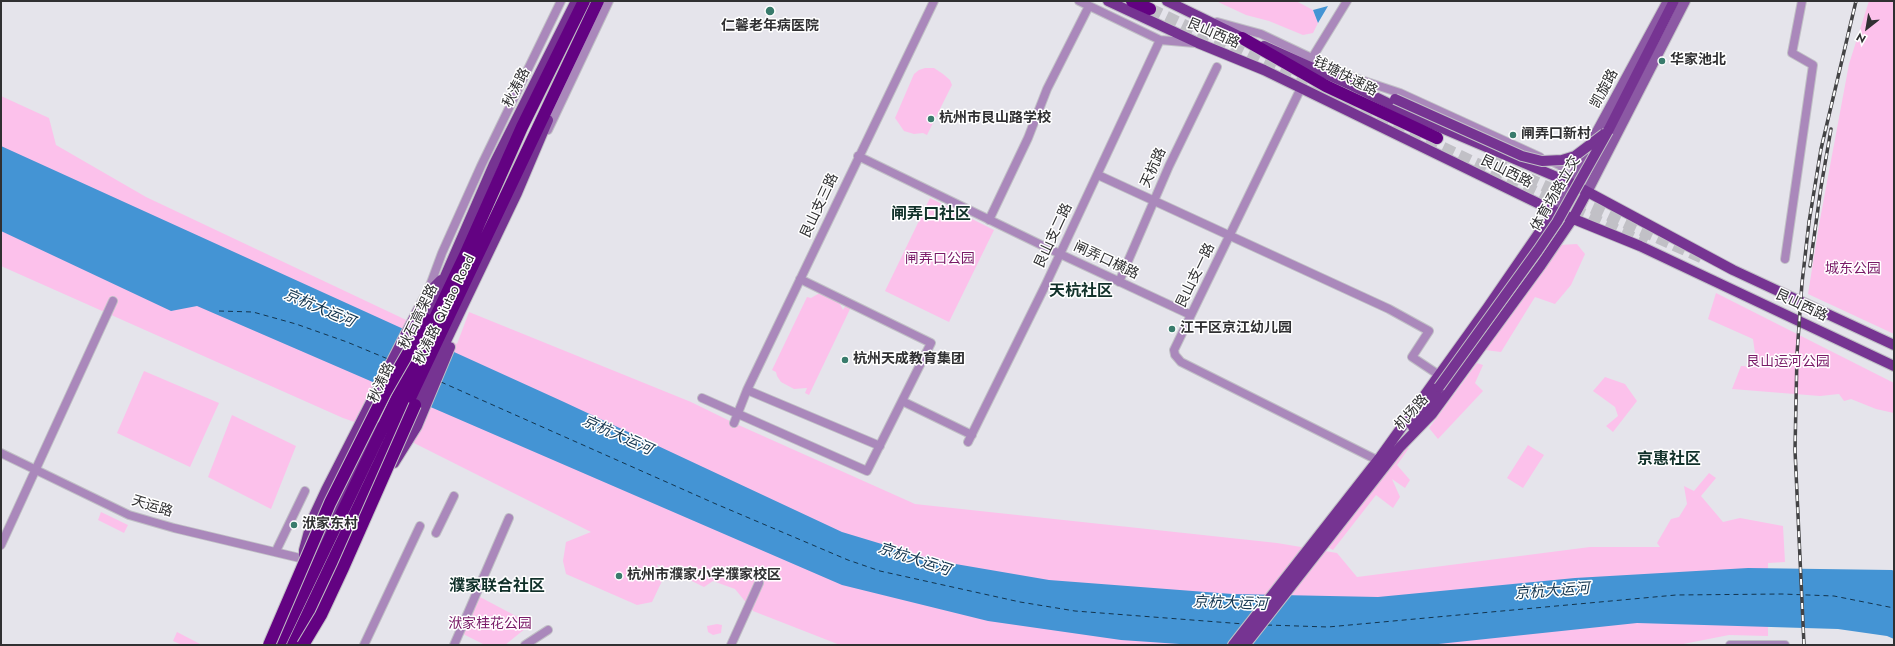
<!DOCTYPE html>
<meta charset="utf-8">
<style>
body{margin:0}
#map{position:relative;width:1895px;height:646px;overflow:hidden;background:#e5e4eb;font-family:Jost,sans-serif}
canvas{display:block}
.frame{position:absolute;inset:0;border:2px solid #303032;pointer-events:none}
.north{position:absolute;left:1847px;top:8px;width:40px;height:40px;-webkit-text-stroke:3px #fff;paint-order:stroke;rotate:211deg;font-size:11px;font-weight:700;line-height:16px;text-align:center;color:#303032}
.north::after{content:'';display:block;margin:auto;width:14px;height:18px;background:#303032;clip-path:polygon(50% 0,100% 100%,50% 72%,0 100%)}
</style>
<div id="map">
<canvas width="1895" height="646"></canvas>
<div class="frame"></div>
<div class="north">N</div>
</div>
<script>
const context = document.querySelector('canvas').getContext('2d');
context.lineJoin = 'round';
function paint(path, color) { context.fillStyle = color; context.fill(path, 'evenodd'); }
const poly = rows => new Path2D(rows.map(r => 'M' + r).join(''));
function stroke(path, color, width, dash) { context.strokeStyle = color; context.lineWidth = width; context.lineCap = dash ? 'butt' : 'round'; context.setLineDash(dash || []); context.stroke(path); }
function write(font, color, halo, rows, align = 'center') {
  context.font = font + ' Jost,"Noto Sans SC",sans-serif'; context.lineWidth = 3; context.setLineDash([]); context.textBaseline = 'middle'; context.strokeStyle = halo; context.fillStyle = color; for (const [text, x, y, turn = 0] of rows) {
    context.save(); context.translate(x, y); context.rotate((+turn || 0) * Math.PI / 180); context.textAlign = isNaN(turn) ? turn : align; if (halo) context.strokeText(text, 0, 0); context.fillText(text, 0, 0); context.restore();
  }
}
paint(poly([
 [1216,1,1296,1,1313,10,1318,23,1313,33,1303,35,1269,21,1246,15],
 [1869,1,1894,1,1894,334,1808,294,1819,225,1849,64],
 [925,68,934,68,943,74,950,80,952,85,927,135,923,133,914,134,904,131,895,118,914,74,919,70],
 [1,96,49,118,56,145,146,197,457,344,469,312,691,402,734,423,915,504,1277,543,1337,553,1357,577,1590,547,1660,547,1657,543,1671,519,1679,517,1687,504,1684,486,1694,491,1709,473,1716,478,1701,496,1723,522,1740,518,1783,526,1785,562,1768,563,1768,636,1729,635,1678,645,840,645,753,611,735,589,713,581,704,587,657,564,662,581,652,602,637,605,566,574,563,561,566,542,591,532,412,442,343,418,1,266],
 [930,198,994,230,949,322,885,291],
 [1577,244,1585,254,1571,285,1555,304,1535,297,1501,352,1485,350,1560,245],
 [1716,293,1894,383,1894,413,1876,409,1851,399,1844,401,1839,394,1820,396,1732,389,1741,366,1757,367,1753,339,1708,319],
 [818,294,824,294,833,299,840,304,843,310,846,305,851,307,809,395,805,393,807,388,794,389,781,382,777,376,776,372,772,370,807,297,811,298],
 [1477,363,1483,365,1475,383,1483,391,1438,439,1429,428],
 [144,371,219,403,190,467,117,433],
 [1605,377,1625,384,1637,401,1613,432,1606,426,1618,416,1615,407,1593,391],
 [232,415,296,446,271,509,208,477],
 [1528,445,1544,455,1523,488,1507,478],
 [1404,448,1409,448,1397,465,1410,480,1405,488,1392,479,1400,497,1393,508,1376,495,1333,550,1327,547],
 [101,512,128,525,124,533,98,520],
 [480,597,531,624,505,645,485,645,463,634],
 [717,624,722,625,721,633,713,635,708,632,707,626],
 [177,632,202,645,182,645,173,641]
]), '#fcc1eb');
paint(poly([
 [1328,6,1318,23,1313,10],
 [1,146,564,402,842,532,938,561,1049,580,1232,594,1378,597,1575,578,1748,568,1892,570,1894,571,1894,639,1887,636,1838,629,1637,623,1429,645,1194,645,1121,640,988,621,842,585,197,306,171,311,1,231]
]), '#4494d4');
stroke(poly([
 [219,311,253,312,296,324,347,342,388,359],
 [441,382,716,504,848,560,880,571,1020,602,1075,611,1244,624],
 [1267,625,1328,627,1676,595,1782,594,1834,596,1894,608]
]), '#13354f', 1, [5, 4]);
stroke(poly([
 [1150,9,1646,244],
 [1494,163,1703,258]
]), '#c1c0c6', 12, [12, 6]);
const street = poly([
 [1079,1,1160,40,1195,43],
 [1217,22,1261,34,1352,77,1400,93,1540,157],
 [1312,58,1347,1],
 [1301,88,1174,350,1175,355,1181,362,1377,460],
 [548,130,609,1],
 [858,156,1060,254,1191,315],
 [1551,161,1561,166,1571,183],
 [1098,175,1389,309,1418,325,1429,331,1412,357,1439,375],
 [989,220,1028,138,1047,89,1089,6],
 [1785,259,1813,65,1792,53,1802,1],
 [1119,282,1169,166,1217,67],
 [428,291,442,253,481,166,561,1],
 [747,390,880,446],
 [702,398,867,471,931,343,800,279],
 [902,401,972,435],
 [734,423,747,390,934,1],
 [968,442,1046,284,1160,40],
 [1,453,129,515,174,528,304,559],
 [436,533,454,496],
 [1,545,113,301],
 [276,551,305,491],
 [364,645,420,526],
 [454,645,509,518],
 [525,645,548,630],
 [731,645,759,583],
 [1730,645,1785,645]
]);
const secondary = poly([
 [1587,192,1685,1],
 [1554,211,1668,1]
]);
const primary = poly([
 [1108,1,1198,43,1264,70,1554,211,1640,246,1894,366],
 [1167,1,1249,41],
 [1264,46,1353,86,1418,118,1571,183,1733,270,1894,345],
 [1608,131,1674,1],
 [423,327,494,164,576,1],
 [412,412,517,193,548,120],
 [1413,427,1439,387],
 [394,463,417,426,450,347],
 [304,558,304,550,312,520,326,490,416,314,427,294,441,280],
 [305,576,337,503,377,427],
 [318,605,335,571],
 [1233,645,1381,456,1488,307,1554,211],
 [1245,645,1400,447,1432,414,1541,265,1573,218,1587,192]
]);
const highway = poly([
 [1132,1,1150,9],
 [1242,38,1326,86,1437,138],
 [279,645,466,253,522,127,584,1],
 [293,645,598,1]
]);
stroke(street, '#c1c0c6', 10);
stroke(secondary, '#c1c0c6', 12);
stroke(primary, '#c1c0c6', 12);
stroke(highway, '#c1c0c6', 14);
stroke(street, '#a8b', 8);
stroke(secondary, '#8c59a4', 10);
stroke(primary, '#763492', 10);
stroke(highway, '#630282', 12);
const rail = poly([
 [1810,266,1821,187,1831,129],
 [1804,645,1795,450,1797,354,1802,283,1809,222,1821,149,1856,1]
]);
stroke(rail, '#434345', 3.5);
stroke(rail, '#fff', 2, [6]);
const primaryBridge = poly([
 [1395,99,1522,156,1542,161,1562,160,1575,156,1604,134],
 [1439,387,1538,250,1557,222,1608,131]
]);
const highwayBridge = poly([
 [269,645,330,503,385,393,427,320],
 [303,645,321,615,343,568,415,405]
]);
stroke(primaryBridge, '#c1c0c6', 12, []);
stroke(highwayBridge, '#c1c0c6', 14, []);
stroke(primaryBridge, '#763492', 10);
stroke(highwayBridge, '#630282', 12);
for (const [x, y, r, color] of [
 [770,11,5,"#397b6c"],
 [1662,61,4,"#397b6c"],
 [931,119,4,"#397b6c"],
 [1513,135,4,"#397b6c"],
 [1172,329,4,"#397b6c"],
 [845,360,4,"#397b6c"],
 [294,525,4,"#397b6c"],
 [619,576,4,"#397b6c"]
]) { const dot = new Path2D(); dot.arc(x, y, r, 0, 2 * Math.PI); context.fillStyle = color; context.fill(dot); stroke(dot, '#fff', 1.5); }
write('bold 14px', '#303032', '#fff', [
 ["仁馨老年病医院",770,27,"center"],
 ["华家池北",1670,61],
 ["杭州市艮山路学校",939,119],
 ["闸弄口新村",1521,135],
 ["江干区京江幼儿园",1180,329],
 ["杭州天成教育集团",853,360],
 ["洑家东村",302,525],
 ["杭州市濮家小学濮家校区",627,576]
], 'left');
write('14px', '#303032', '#fff', [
 ["艮山西路",1213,34,23],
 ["钱塘快速路",1345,77,27],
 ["秋涛路",517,88,-63],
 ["凯旋路",1605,89,-62],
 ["天杭路",1154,168,-66],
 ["艮山西路",1506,172,26],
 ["体育场路立交",1556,194,-60],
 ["艮山支三路",820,206,-65],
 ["艮山支二路",1054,236,-65],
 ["闸弄口横路",1106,261,25],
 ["艮山支一路",1196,276,-64],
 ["艮山西路",1801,306,25],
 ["秋涛路 Qiutao Road",445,310,-64],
 ["秋石高架路",419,317,-64],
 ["秋涛路",382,383,-65],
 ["机场路",1412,413,-48],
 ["天运路",152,507,17]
]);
write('14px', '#791a67', '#fff', [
 ["闸弄口公园",940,260],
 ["城东公园",1853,270],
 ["艮山运河公园",1788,363],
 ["洑家桂花公园",490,625]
]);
write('italic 15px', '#13354f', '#fff', [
 ["京杭大运河",319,309,23],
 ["京杭大运河",617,436,24],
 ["京杭大运河",914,560,18],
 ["京杭大运河",1552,592,-4],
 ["京杭大运河",1230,604,2]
]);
write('bold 16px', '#11312a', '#fff', [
 ["闸弄口社区",931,215],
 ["天杭社区",1081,292],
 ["京惠社区",1669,460],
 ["濮家联合社区",497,587]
]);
</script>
